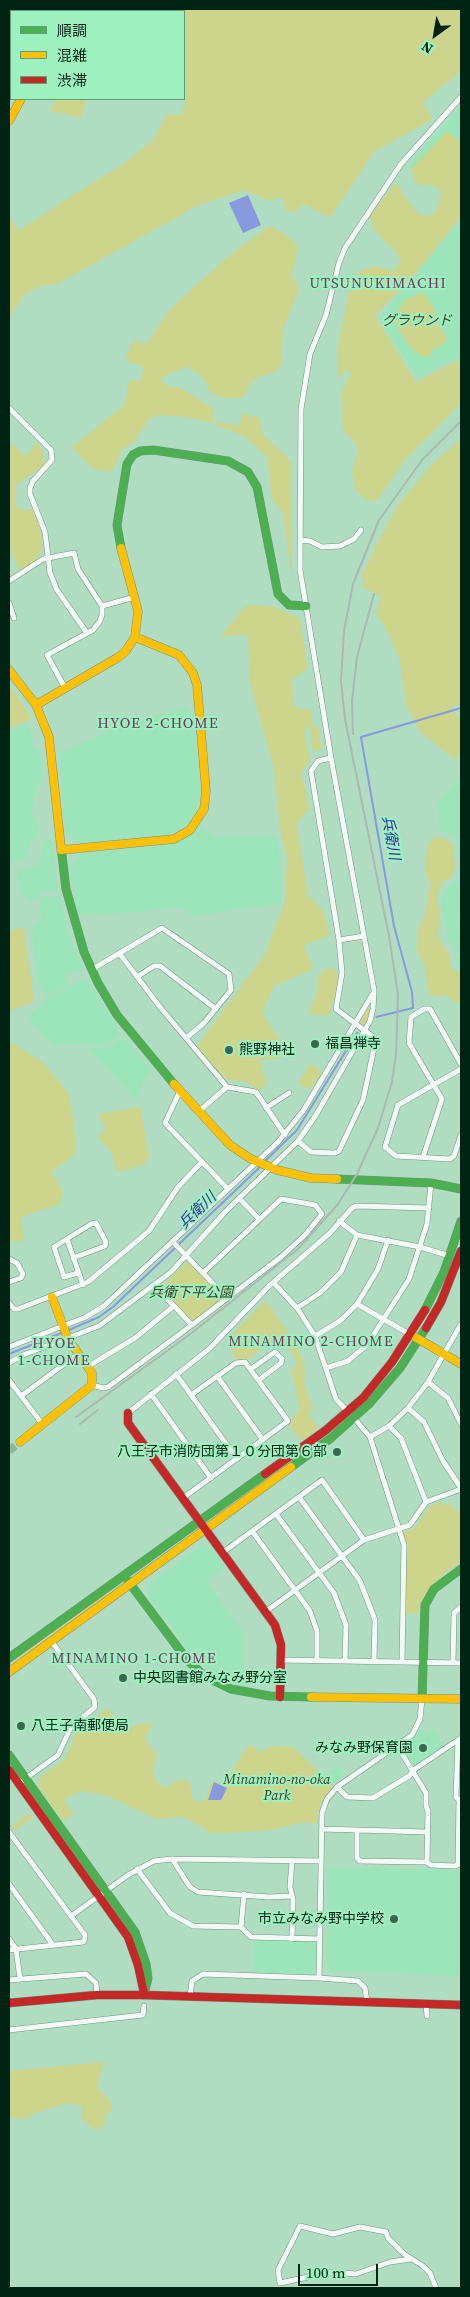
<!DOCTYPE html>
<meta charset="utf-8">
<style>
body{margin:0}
#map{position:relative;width:470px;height:2297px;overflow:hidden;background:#b0ddc2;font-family:"Source Serif 4","Noto Sans JP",serif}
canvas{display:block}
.frame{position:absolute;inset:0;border:10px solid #002413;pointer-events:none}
.legend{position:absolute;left:10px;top:10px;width:175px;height:90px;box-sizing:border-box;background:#9cf1be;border:1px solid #5e9f7a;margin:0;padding:6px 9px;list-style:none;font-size:15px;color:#002413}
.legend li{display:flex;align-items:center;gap:10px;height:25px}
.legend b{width:25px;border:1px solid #5e9f7a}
.north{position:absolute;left:410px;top:10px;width:50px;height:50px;-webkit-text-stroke:4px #9cf1be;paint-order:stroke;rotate:212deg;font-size:14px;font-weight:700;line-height:20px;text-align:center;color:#002413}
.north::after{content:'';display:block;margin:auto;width:18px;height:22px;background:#002413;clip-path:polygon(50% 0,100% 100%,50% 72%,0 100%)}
.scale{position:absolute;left:298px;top:2264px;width:80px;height:22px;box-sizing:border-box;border:2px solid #002413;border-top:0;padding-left:6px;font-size:15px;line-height:18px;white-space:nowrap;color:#002413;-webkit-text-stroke:4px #9cf1be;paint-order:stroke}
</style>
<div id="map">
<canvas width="470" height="2297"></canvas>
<div class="frame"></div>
<ul class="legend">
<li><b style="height:6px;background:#4caf50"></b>順調</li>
<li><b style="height:6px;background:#ffc107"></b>混雑</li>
<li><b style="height:6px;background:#c62828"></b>渋滞</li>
</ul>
<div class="north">N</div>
<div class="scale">100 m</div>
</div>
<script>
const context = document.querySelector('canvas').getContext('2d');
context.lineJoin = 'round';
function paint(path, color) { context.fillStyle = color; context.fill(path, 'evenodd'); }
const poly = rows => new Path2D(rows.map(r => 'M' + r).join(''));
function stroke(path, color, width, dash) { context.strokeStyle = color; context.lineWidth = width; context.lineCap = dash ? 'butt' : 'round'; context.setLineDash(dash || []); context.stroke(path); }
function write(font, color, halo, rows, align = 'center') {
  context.font = font + ' "Source Serif 4","Noto Sans JP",serif'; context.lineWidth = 4; context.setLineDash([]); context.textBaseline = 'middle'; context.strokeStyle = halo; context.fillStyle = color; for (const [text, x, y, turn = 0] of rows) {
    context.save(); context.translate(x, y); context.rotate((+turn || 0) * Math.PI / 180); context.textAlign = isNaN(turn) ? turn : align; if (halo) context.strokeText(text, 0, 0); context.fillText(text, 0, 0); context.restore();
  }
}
paint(poly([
 [461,105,461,209,408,166],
 [461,220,461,356,417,377,379,318],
 [185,708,193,714,201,792,198,808,191,821,181,830,164,836,79,843,66,832,59,753,131,722],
 [28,724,35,748,42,750,43,776,37,785,31,814,38,825,36,839,31,838,27,858,9,863,9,732],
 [459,776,461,777,461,863,455,834,440,831,437,806],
 [199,827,218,837,276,835,280,859,281,903,193,916,182,908,123,913,77,914,69,867,81,853,170,844,181,840],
 [45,839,52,840,58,889,57,891,41,892,40,896,30,901,21,892,16,872,39,865],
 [461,879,461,918,447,932,441,904,446,888],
 [59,895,70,936,83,969,65,975,68,984,46,997,37,978,32,927,42,920,39,898],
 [461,919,461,970,456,965,457,955,446,935],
 [86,978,121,1035,104,1045,52,1044,28,1018,45,999],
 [124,1037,152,1070,143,1082,136,1100,87,1047,105,1048],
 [201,1546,210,1547,224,1567,206,1580,244,1634,244,1686,221,1677,200,1663,185,1646,148,1595,149,1583],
 [420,1730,436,1731,443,1748,417,1765,414,1765,403,1749],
 [338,1766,344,1774,332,1784,323,1774],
 [327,1867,461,1870,461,1976,330,1971,327,1967],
 [254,1940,317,1942,316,1972,314,1974,253,1972]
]), '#9ce4ba');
paint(poly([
 [122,9,461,9,461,71,422,103,433,119,375,151,330,218,304,204,293,213,286,211,283,198,267,200,243,190,197,206,57,284,36,287,23,296,9,319,9,214,18,231,76,193,121,166,153,140,167,114,181,115,186,99,184,99,184,11,123,11],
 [57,99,86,99,81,119,65,113,49,112],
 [447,131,461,142,461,216,417,272,375,316,416,382,461,359,461,403,406,459,378,499,369,502,355,489,352,470,358,450,355,442,343,431,342,391,351,371,345,371,337,379,338,346,348,296,355,277,362,270,376,266,394,271,401,261,394,250,373,229,370,216,395,183,399,185,403,194,416,211,424,216,433,215,439,205,441,191,431,184,419,186,413,178,412,168],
 [270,226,288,236,297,246,296,259,292,274,299,288,283,330,281,364,277,371,254,379,242,398,225,398,210,393,204,379,188,366,161,378,164,384,183,389,214,409,213,421,240,426,241,414,259,417,262,433,292,462,292,580,283,513,272,499,267,457,245,437,210,422,184,417,157,415,148,420,134,442,122,450,112,472,93,469,72,447,123,406,127,396,127,382,141,380,144,367,125,360,130,347,135,340,146,345,167,313,188,292,235,251],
 [423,292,435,310,438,325,448,339,437,349,433,348,431,355,424,358,411,348,398,329,394,315,405,300],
 [461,438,461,705,450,707,461,720,461,757,453,758,421,733,407,708,399,658,384,625,376,614,381,597,364,588,362,575,376,545,398,505,431,465],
 [37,441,44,453,43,466,15,486,16,506,22,510,34,509,42,536,41,553,35,562,19,570,9,544,9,442,26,456],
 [246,605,271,606,300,618,308,668,292,680,294,707,311,711,313,724,304,730,310,760,301,773,310,808,297,823,308,895,323,911,330,935,304,945,313,969,274,986,262,1013,286,1049,277,1059,260,1060,266,1084,258,1092,247,1082,225,1079,197,1046,265,954,285,901,287,857,280,829,274,768,250,682,248,635,221,636],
 [9,685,32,719,9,728],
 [318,726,322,750,313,751,310,727],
 [443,837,453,845,455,867,451,878,443,881,439,889,437,901,440,912,438,937,449,954,452,969,461,973,461,1002,458,1004,446,995,437,997,429,994,425,968,418,952,418,930,425,915,430,882,425,874,427,846,433,838],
 [24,927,34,1002,9,1011,9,932],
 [326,968,334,969,338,976,335,996,329,1016,309,1014,317,991,317,977],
 [372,1004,369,1019,364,1026,359,1021],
 [9,1041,43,1062,69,1094,75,1136,76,1153,52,1172,63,1192,60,1204,21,1217,24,1241,9,1241],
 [310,1064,322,1071,310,1090,298,1083],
 [140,1107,149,1156,144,1165,117,1172,112,1154,97,1136,106,1130,98,1114],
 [186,1263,189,1263,222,1296,221,1300,194,1320,190,1320,161,1290,162,1286],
 [265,1300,292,1338,304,1361,305,1379,303,1380,313,1408,309,1415,319,1428,301,1441,290,1427,289,1421,300,1410,291,1369,298,1364,285,1342,263,1347,246,1361,234,1359,229,1338],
 [441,1501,443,1505,449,1503,457,1511,461,1511,461,1564,449,1570,430,1587,421,1602,418,1614,405,1613,407,1546,403,1535,404,1532,414,1529,430,1506],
 [110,1591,112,1595,44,1644,9,1664,9,1661],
 [108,1708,123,1728,149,1722,152,1725,145,1738,157,1755,153,1772,157,1782,163,1787,169,1786,182,1778,191,1784,192,1797,197,1802,205,1801,212,1781,230,1787,227,1778,247,1747,252,1745,259,1752,274,1746,293,1747,333,1785,320,1804,317,1823,300,1823,266,1831,210,1833,188,1819,180,1817,160,1819,152,1817,110,1797,86,1791,80,1791,64,1800,74,1814,63,1821,38,1786,40,1777,65,1759,76,1732],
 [29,1813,33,1817,14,1831,11,1827],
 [104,2062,97,2087,112,2103,111,2113,105,2113,106,2122,97,2131,81,2118,83,2106,68,2103,35,2113,27,2119,9,2118,9,2071]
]), '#cdd48b');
paint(poly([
 [248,195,261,225,243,233,229,203],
 [214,1782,227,1788,221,1800,208,1800]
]), '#879ade');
stroke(poly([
 [376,1017,413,1008,412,992,394,926,361,737,461,708],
 [264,1162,297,1130,357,1033],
 [69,1330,99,1317,114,1306,261,1166],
 [9,1354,64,1332]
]), '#879ade', 2);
stroke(poly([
 [9,1451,20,1442]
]), '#8db89f', 8, [8, 4]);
const street = poly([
 [9,408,51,450,52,460,33,481,30,488,30,494,45,532,50,573,57,590,87,633],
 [300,540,310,541,322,547,340,546,354,539,361,530],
 [9,581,43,559,74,553,78,569,102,606,102,615,100,621,93,630,47,655,65,688],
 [9,603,14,618],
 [102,606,135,597],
 [339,940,364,936],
 [119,953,160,1007,227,1087],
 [91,970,162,928,229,974,231,990,204,1023,186,1038],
 [137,977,154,966,160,966,216,1009],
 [461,1069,398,1105,385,1147,396,1156,450,1159,454,1156,461,1135],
 [180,1091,165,1123,228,1189],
 [266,1108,289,1093],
 [198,1112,227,1087,256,1092,285,1135],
 [298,1141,311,1152,335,1153,339,1151,363,1100,376,1039,336,1009,342,973,339,940,311,771,318,761,331,758],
 [423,1157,442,1099,409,1043,411,1017,424,1009,430,1009,461,1064],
 [239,1198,259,1219],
 [339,1221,357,1235,420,1247,450,1256],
 [67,1239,83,1285],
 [173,1242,227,1298],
 [73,1258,105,1246,106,1242,96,1223,91,1224,54,1247,64,1277,78,1273],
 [9,1259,17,1263,23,1274,21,1278,9,1282],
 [274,1283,297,1308,315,1336,336,1399,348,1412],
 [155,1286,192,1325],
 [9,1303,14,1309,18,1309,88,1282,149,1231,178,1187,202,1162],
 [357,1304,411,1335],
 [297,1308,320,1293,341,1272,357,1235],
 [315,1336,340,1321,357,1304,378,1269,388,1240],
 [9,1347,86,1317,104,1306,278,1142,303,1111,372,995],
 [9,1363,23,1355,99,1326,171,1272,225,1212,298,1141,316,1115,370,1021,373,1009,374,990,331,758,300,570,301,409,310,354,326,315,339,263,345,248,401,164,461,97],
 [87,1367,135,1338,174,1306],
 [326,1368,348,1361,367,1345,409,1279,427,1224,431,1183],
 [251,1369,275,1352,282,1359,281,1363,259,1380],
 [176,1374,237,1459],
 [217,1376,263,1440],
 [9,1380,43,1425],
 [428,1382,448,1398,461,1424],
 [92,1385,103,1388,108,1387,192,1325,281,1257,305,1235,322,1214,315,1205,281,1199,203,1273],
 [151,1394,211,1478],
 [21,1396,78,1354],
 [408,1408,424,1422,443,1461,461,1488],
 [128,1413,209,1349,269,1286,330,1233,352,1208,356,1206,429,1208],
 [354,1418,370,1437,389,1426,408,1408,428,1382,461,1324],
 [389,1426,401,1438,426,1502],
 [370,1437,404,1545,402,1662],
 [299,1497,360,1581,375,1620,374,1661],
 [183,1498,288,1421,245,1362,236,1363,191,1395],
 [276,1514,334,1593,346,1625,345,1661],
 [252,1531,310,1611,317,1631,317,1661],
 [222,1553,322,1480,364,1540],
 [265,1612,364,1540,410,1525,426,1502,461,1489],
 [281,1660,461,1663],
 [453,1662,454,1613,461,1607],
 [398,1747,426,1793,426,1806,428,1811,427,1862],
 [18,1784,58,1755,71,1727,95,1707,94,1699,52,1642],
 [337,1787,347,1797,373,1798,409,1776,415,1769,461,1738],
 [322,1829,427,1832],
 [357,1830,357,1858,360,1861,427,1862,431,1865,455,1866,461,1863],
 [9,1832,85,1935,85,1939,83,1942,9,1950],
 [172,1859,190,1887,198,1892,269,1897,291,1896],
 [292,1861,290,1887,293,1899,292,1939],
 [458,1863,459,1800,456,1797,458,1740],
 [137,1869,170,1913,193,1926,241,1927,251,1937,320,1939],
 [9,1884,53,1945],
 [71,1916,128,1875,154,1861,172,1859,321,1861],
 [241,1927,244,1894],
 [9,1939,16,1949,20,1979],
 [9,1980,86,1974,96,1983,97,1995],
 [190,1996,192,1981,203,1974,319,1978],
 [367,2002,365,1988,358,1981,319,1978,322,1813,327,1799,337,1787,412,1735,420,1719,422,1699],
 [426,2004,427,2016],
 [9,2030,143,2015,144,2006],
 [411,2259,390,2262,356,2274,332,2272,280,2283,278,2270,300,2226,333,2234,360,2227,386,2232,388,2238,404,2254,423,2266,430,2273,436,2288]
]);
const fast = poly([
 [121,548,117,525,127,464,133,455,140,451,153,450,228,461,248,472,257,487,278,594,289,605,306,606],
 [61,847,66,889,84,952,98,983,117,1015,174,1084],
 [337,1179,431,1183,461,1189],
 [425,1310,444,1272,461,1221],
 [291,1467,331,1438,369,1404,400,1368,426,1328],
 [128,1581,188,1661,206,1677,231,1689,270,1696,311,1697],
 [9,1658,265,1474],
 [422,1699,425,1605,434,1589,461,1569],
 [9,1755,135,1932,146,1964,148,1978,144,1995]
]);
const slow = poly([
 [66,11,67,9],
 [9,121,21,99],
 [9,670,36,705,49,737,61,847],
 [36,705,117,658,125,652,135,637,138,611,121,548],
 [61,850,174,839,190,830,204,809,206,791,197,685,193,673,179,655,135,637],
 [174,1084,230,1145,251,1159,277,1170,311,1178,337,1179],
 [415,1337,461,1364],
 [20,1442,92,1385,92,1373,68,1339,52,1297],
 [9,1672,291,1467],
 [311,1697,461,1699]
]);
const jam = poly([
 [426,1328,441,1302,461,1251],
 [128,1413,128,1423,275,1625,281,1645,280,1697],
 [265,1474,326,1430,363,1398,392,1362,425,1310],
 [9,1770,128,1937,138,1965,144,1993],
 [9,2003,97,1995,144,1995,461,2005]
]);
stroke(street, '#6f947f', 6);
stroke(fast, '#6f947f', 9);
stroke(slow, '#6f947f', 9);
stroke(jam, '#6f947f', 9);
stroke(street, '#f3faf6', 5);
stroke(fast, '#4caf50', 8);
stroke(slow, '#ffc107', 8);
stroke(jam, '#c62828', 8);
stroke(poly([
 [353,734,352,701,357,657,374,594],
 [76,1417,189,1335,298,1249,338,1204,357,1174,378,1128,392,1082,396,1054,398,994,389,936,345,719,341,681,344,631,353,584,379,520,422,460,461,421],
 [80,1424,98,1410]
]), '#acb8b1', 2);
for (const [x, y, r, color] of [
 [315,1044,5,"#3e6550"],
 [229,1050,5,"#3e6550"],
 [337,1452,5,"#3e6550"],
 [123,1678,5,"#3e6550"],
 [21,1726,5,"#3e6550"],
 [423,1748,5,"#3e6550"],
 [394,1919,5,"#3e6550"]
]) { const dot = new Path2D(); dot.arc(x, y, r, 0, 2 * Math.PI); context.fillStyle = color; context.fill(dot); stroke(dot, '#9cf1be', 2); }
write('italic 14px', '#423d25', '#9cf1be', [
 ["グラウンド",417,321],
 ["兵衛下平公園",191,1293],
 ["Minamino-no-oka",277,1780],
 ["Park",277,1796]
]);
write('14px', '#002413', '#9cf1be', [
 ["福昌禅寺",325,1044],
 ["熊野神社",239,1050],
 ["八王子市消防団第１０分団第６部",327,1452,"right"],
 ["中央図書館みなみ野分室",133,1678],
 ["八王子南郵便局",31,1726],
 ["みなみ野保育園",413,1748,"right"],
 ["市立みなみ野中学校",384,1919,"right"]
], 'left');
context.letterSpacing = '1px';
write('15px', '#723964', '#9cf1be', [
 ["UTSUNUKIMACHI",378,284],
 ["HYOE 2-CHOME",158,724],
 ["MINAMINO 2-CHOME",311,1342],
 ["HYOE",54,1344],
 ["1-CHOME",54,1361],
 ["MINAMINO 1-CHOME",134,1659]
]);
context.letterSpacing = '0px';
write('italic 15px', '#362aa9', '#9cf1be', [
 ["兵衛川",390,838,80],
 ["兵衛川",198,1211,-44]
]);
</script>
